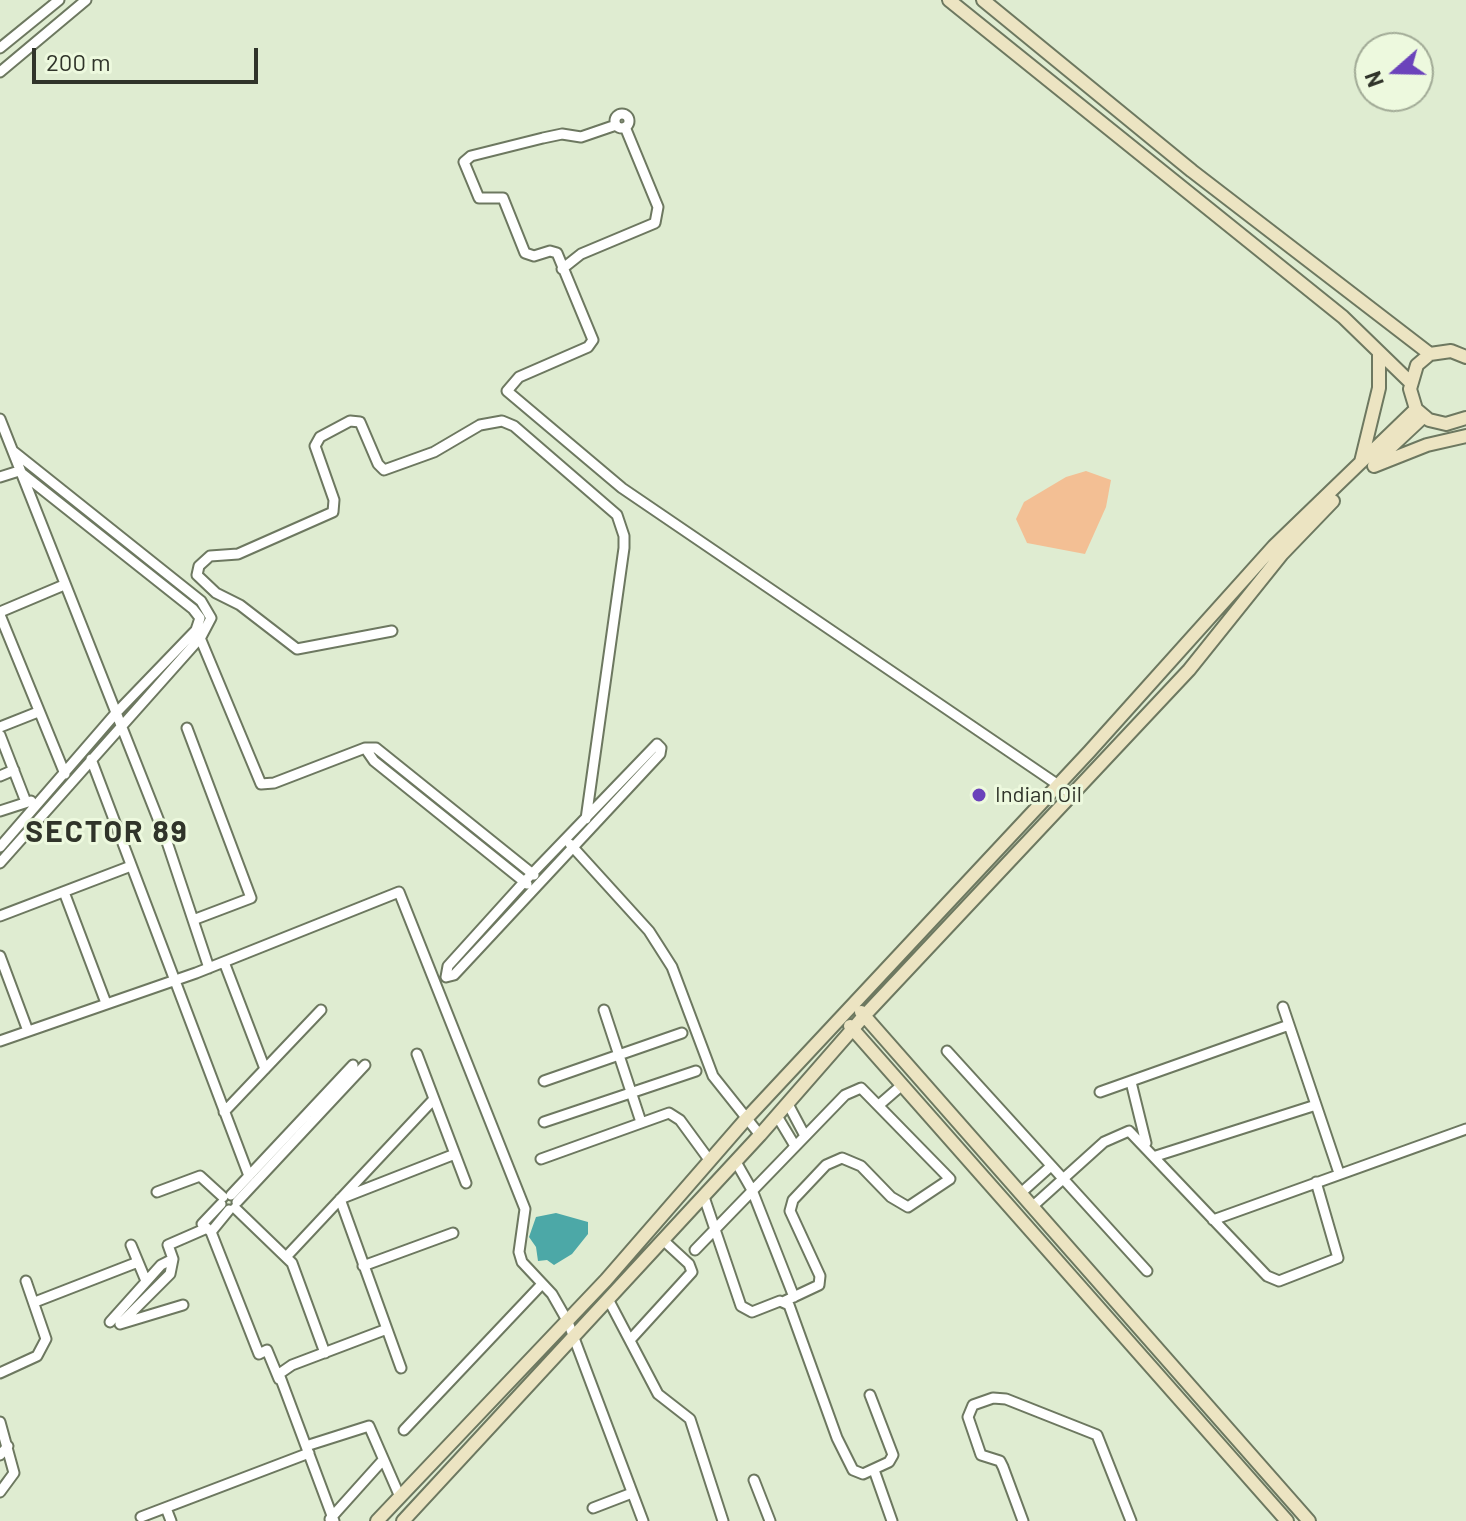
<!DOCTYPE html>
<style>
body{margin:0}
#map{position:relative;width:1466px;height:1521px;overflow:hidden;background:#dfecd1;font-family:Barlow,sans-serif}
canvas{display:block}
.north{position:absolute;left:1354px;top:32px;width:80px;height:80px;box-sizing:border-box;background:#edf9de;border:2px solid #a1aa96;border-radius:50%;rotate:250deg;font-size:22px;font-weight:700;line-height:32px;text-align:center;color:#30342a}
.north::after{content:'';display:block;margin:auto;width:28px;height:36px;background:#6b43bb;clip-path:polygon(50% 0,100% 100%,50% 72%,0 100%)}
.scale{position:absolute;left:32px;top:48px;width:226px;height:36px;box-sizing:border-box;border:4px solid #30342a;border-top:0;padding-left:10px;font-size:24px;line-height:28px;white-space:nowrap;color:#30342a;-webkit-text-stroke:6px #edf9de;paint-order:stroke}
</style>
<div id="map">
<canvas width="1466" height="1521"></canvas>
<div class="north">N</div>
<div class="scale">200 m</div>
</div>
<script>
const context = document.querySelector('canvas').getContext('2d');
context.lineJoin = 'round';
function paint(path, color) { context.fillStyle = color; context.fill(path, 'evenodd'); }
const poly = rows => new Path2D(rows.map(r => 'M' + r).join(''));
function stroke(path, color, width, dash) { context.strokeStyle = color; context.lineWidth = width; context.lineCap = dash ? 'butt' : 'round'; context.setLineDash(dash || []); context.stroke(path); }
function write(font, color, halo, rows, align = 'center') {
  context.font = font + ' Barlow,sans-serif'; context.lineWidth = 6; context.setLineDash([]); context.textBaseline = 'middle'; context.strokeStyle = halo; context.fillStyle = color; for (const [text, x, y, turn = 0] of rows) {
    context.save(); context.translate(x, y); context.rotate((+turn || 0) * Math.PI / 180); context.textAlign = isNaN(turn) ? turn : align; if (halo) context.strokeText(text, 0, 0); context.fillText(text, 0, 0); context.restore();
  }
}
paint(poly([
 [1086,471,1111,480,1106,507,1085,554,1027,543,1016,519,1024,502,1066,477]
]), '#f3bf94');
paint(poly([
 [556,1213,588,1222,588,1234,572,1254,554,1265,547,1260,538,1261,536,1247,529,1237,536,1217]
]), '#4ca8a7');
const street = poly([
 [0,48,59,0],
 [0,72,86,0],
 '615 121a7 7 0 1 1 14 0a7 7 0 1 1-14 0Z',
 [616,125,581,137,562,134,543,138,471,156,464,162,479,198,503,198,525,253,534,256,550,251,557,253,593,340,588,347,519,377,507,391,622,488,1073,795],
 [562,269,581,254,655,223,658,207,625,127],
 [0,419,166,839,209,968],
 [0,477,19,471,193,609,200,618,196,630,116,713,0,847],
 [0,612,64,585],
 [0,615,65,774],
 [392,631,297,649,240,605,216,593,197,575,199,566,210,556,238,554,333,512,334,500,315,446,320,437,350,421,360,422,378,464,384,470,434,452,480,425,502,421,514,426,617,515,624,536,624,548,586,819],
 [198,633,261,784,274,783,365,748,376,748,534,875],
 [0,727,38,712],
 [187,728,251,898,193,920],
 [0,735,26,802],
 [657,744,661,748,660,754,454,975,446,977,448,966,524,882,657,744],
 [365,748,374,761,527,884],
 [91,759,249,1176],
 [0,776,14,770],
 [0,811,31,801],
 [570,844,649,931,672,967,713,1076,760,1135],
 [0,863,201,637,211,618,201,601,13,451],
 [64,892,106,1003],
 [0,916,131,866],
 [0,956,28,1031],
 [224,962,265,1069],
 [1283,1007,1339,1173],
 [604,1010,641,1122],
 [0,1041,196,973,399,892,525,1209,519,1252,522,1262,552,1294,568,1322,643,1521],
 [947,1051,1147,1271],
 [417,1054,466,1183],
 [544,1081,682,1033],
 [1131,1082,1146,1143],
 [1100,1092,1289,1025],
 [788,1104,805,1136],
 [879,1105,902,1085],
 [224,1112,321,1010],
 [777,1116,795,1146],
 [544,1122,696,1071],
 [1156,1156,1316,1105],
 [541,1159,669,1113,680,1120,710,1161],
 [736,1162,752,1190,794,1297],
 [157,1192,200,1176,223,1197],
 [1022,1192,1051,1166],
 [231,1195,353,1065],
 [704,1197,741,1306,752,1312,780,1301,789,1305,837,1438,853,1470,863,1474,889,1462,893,1455,870,1395],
 [237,1202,365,1065],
 [221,1204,202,1224,211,1232,259,1354,267,1350,279,1379],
 [1033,1206,1104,1142,1129,1131,1267,1276,1279,1281,1338,1258,1316,1182],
 [235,1208,292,1263,325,1353],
 [1213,1220,1466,1129],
 [211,1232,229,1210],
 [131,1245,146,1281],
 [695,1250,845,1095,861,1088,950,1179,908,1207,891,1197,861,1166,842,1158,826,1165,793,1200,790,1211,820,1276,819,1285,785,1301],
 [286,1257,434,1099],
 [363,1266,453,1233],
 [608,1299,658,1394,690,1419,723,1521],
 [35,1302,138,1262],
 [183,1305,120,1324,170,1274,173,1259,168,1245,207,1228],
 [110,1322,161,1265,173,1259],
 [630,1340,692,1272,689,1264,663,1240],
 [401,1368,340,1199,455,1154],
 [0,1373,37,1356,46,1339,26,1281],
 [0,1422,14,1473,0,1492],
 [404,1430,542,1284],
 [306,1446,369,1426,400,1497],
 [0,1455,8,1446],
 [874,1470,892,1521],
 [754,1480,770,1521],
 [166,1508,171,1521],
 [593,1508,632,1493],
 [141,1517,309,1453],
 [330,1519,383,1460],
 [334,1521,279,1374,292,1365,387,1329],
 [1023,1521,1003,1467,1000,1461,981,1455,968,1417,973,1405,993,1398,1006,1399,1097,1435,1131,1521]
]);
const secondary = poly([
 [949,0,1343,317,1410,382],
 [983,0,1192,171,1430,354],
 [1466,357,1451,351,1430,354,1417,365,1410,389,1416,409,1429,420,1446,424,1466,418],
 [1376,461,1424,416],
 [1361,462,1379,388,1379,352],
 [1374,466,1427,445,1466,436],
 [861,1012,1309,1521],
 [850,1026,1287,1521],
 [377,1521,606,1280,746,1119,1089,752,1274,546,1416,409],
 [403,1521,760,1135,864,1016,1189,670,1282,554,1333,501]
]);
stroke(street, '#6d7860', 13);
stroke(secondary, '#6d7860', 16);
stroke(street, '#fff', 9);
stroke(secondary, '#ece4c2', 12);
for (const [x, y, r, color] of [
 [979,795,8,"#6b43bb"]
]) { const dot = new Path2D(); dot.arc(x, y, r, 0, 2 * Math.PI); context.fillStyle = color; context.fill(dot); stroke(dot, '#edf9de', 3); }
write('22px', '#30342a', '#edf9de', [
 ["Indian Oil",995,795]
], 'left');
context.letterSpacing = '2px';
write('bold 30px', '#30342a', '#edf9de', [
 ["SECTOR 89",107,832]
]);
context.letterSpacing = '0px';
</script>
